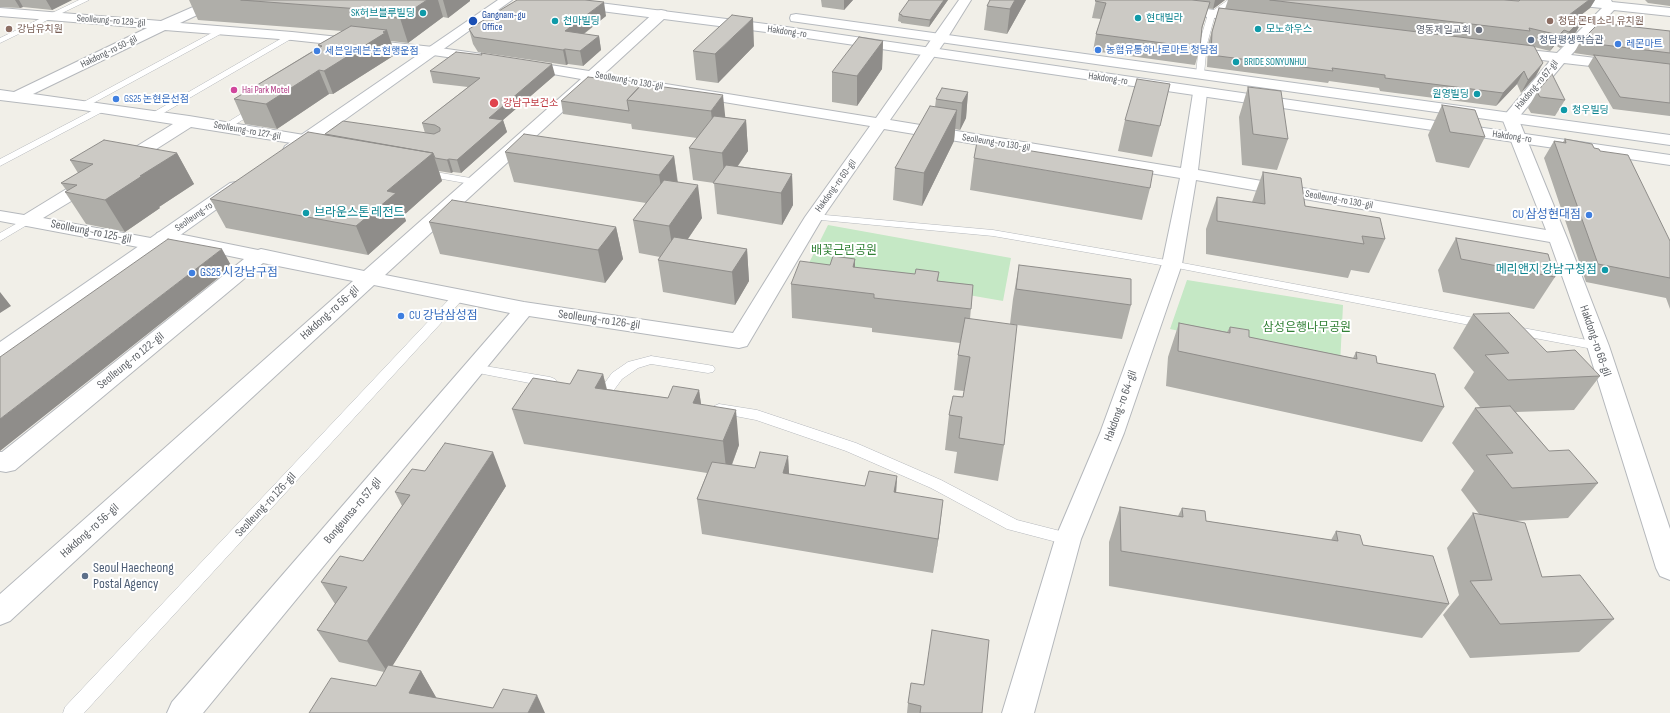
<!DOCTYPE html>
<meta charset="utf-8">
<style>
body{margin:0}
canvas{display:block;background:#f1efe8}
</style>
<canvas width="1670" height="713"></canvas>
<script>
const context = document.querySelector('canvas').getContext('2d');
context.lineJoin = 'round';
function paint(path, color) { context.fillStyle = color; context.fill(path, 'evenodd'); }
const poly = rows => new Path2D(rows.map(r => 'M' + r).join(''));
function stroke(path, color, width, dash) { context.strokeStyle = color; context.lineWidth = width; context.lineCap = dash ? 'butt' : 'round'; context.setLineDash(dash || []); context.stroke(path); }
function write(font, color, halo, rows, align = 'center') {
  context.font = font + ' "Sofia Sans Condensed","Noto Sans KR",sans-serif'; context.lineWidth = 4; context.setLineDash([]); context.textBaseline = 'middle'; context.strokeStyle = halo; context.fillStyle = color; for (const [text, x, y, turn = 0] of rows) {
    context.save(); context.translate(x, y); context.rotate((+turn || 0) * Math.PI / 180); context.textAlign = isNaN(turn) ? turn : align; if (halo) context.strokeText(text, 0, 0); context.fillText(text, 0, 0); context.restore();
  }
}
paint(poly([
 [828,225,1011,258,1003,301,807,267],
 [1187,280,1343,305,1340,365,1170,329]
]), '#c5e8c5');
const lane = poly([
 [79,0,89,0,0,43,0,38,79,0],
 [1228,0,1237,0,1215,15,1207,44,1204,74,1200,77,1197,76,1196,74,1199,44,1208,14,1228,0],
 [219,29,225,29,226,31,86,107,83,108,78,105,219,29],
 [289,34,292,34,296,36,155,118,152,119,147,116,289,34],
 [257,104,262,107,260,109,228,129,225,130,220,127,257,104],
 [103,105,108,108,106,110,0,166,0,159,103,105],
 [424,170,476,179,481,182,476,185,420,175,419,173,424,170],
 [814,214,993,230,1172,261,1485,320,1489,321,1491,324,1489,327,1485,328,1172,267,993,236,810,219,809,217,810,215,814,214],
 [28,217,32,218,33,220,32,222,0,241,0,233,28,217],
 [459,292,463,293,465,296,463,299,84,713,63,713,65,707,455,293,459,292],
 [1512,326,1598,342,1603,343,1604,346,1603,349,1598,350,1508,333,1506,330,1508,327,1512,326],
 [651,356,708,365,713,366,715,369,713,372,708,373,651,364,638,368,622,379,611,394,606,396,601,394,599,391,612,373,628,362,651,356],
 [473,364,550,377,555,379,557,382,555,385,550,387,468,371,466,368,468,365,473,364],
 [719,404,757,410,856,443,941,480,1017,520,1068,533,1074,534,1076,539,1074,544,1068,545,1007,529,931,488,846,451,756,420,714,412,712,409,714,406,719,404]
]);
const street = poly([
 [209,0,225,0,223,3,180,23,292,32,433,47,482,54,487,55,489,58,487,61,482,62,433,55,292,40,165,30,33,94,189,116,304,135,310,137,312,140,310,143,304,145,191,127,128,167,122,168,116,167,114,163,116,159,173,124,83,110,0,100,0,90,14,92,147,28,0,16,0,8,161,21,209,0],
 [959,0,971,0,948,37,890,120,1181,168,1193,93,1195,90,1200,89,1205,90,1207,93,1198,170,1546,230,1502,118,1550,61,1510,56,1505,55,1503,52,1505,49,1510,48,1557,53,1602,8,1563,4,1559,3,1557,0,1611,0,1612,2,1670,8,1670,16,1614,10,1571,55,1670,67,1670,75,1564,63,1518,118,1567,238,1609,346,1670,529,1670,580,1660,576,1656,568,1587,346,1550,242,1196,180,1182,264,1124,433,1081,539,1034,713,1002,713,1055,539,1100,433,1162,264,1180,178,884,129,823,217,747,346,739,348,529,316,203,713,167,713,172,702,510,313,374,285,10,621,0,625,0,594,353,281,263,263,15,470,6,472,0,471,0,452,2,452,244,259,162,242,164,244,161,248,154,250,0,221,0,211,24,215,86,177,92,176,98,177,101,181,98,185,43,218,156,239,155,237,157,233,164,231,258,250,261,249,364,271,581,79,519,68,517,65,519,62,524,61,589,71,656,11,661,10,666,11,667,14,666,17,604,74,876,118,959,0],
 [596,81,870,126,805,217,733,333,524,302,385,275,596,81],
 [1176,5,1245,14,1250,15,1251,18,1250,21,1245,22,1171,12,1170,9,1171,6,1176,5]
]);
const secondary = poly([
 [498,0,512,0,297,154,291,155,285,154,283,150,285,146,498,0],
 [540,0,576,0,766,24,1670,155,1670,165,766,32,546,4,542,3,540,0],
 [796,14,1670,135,1670,145,791,21,790,18,791,15,796,14],
 [236,182,242,183,245,187,242,191,8,358,0,360,0,342,230,183,236,182]
]);
stroke(lane, '#b5b8bc', 1);
stroke(street, '#b5b8bc', 2);
stroke(secondary, '#b6babf', 2);
paint(lane, '#fff');
paint(street, '#fff');
paint(secondary, '#fff');
paint(poly([
 [0,0,72,0,52,10,23,7,20,8,0,7],
 [189,0,470,0,470,1,448,18,443,17,408,43,391,41,394,52,392,54,393,56,333,94,329,94,277,129,245,124,234,99,319,47,318,45,342,31,198,20],
 [821,0,853,0,844,10,822,7],
 [948,0,929,27,901,23,901,22,898,21,899,14],
 [990,0,1026,0,1007,34,984,30,987,6],
 [1096,0,1225,0,1213,9,1208,8,1202,29,1200,48,1195,65,1093,51,1096,34,1101,19,1092,18],
 [1228,0,1595,0,1590,8,1580,16,1585,16,1576,32,1560,48,1555,45,1550,51,1534,47,1536,76,1521,93,1517,84,1496,106,1380,91,1379,88,1329,81,1328,83,1207,67,1208,44,1219,8,1225,9],
 [1645,0,1670,0,1670,6,1648,3],
 [606,16,584,34,599,36,601,50,583,66,568,64,566,65,478,52,473,44,469,29],
 [1670,31,1670,116,1613,109,1588,66,1594,56,1574,53,1580,42],
 [883,41,882,69,857,106,832,102,832,72],
 [754,46,718,83,696,80,693,51],
 [481,53,555,75,503,120,507,132,461,173,453,172,451,173,439,171,442,181,404,215,406,221,368,255,226,228,210,199,325,134,425,133,422,123,468,87,433,83,430,71,482,55],
 [653,85,725,117,746,120,748,151,738,166,792,174,793,205,782,225,717,214,714,183,693,180,689,148,697,138,632,129,631,123,631,124,563,114,561,101],
 [1248,87,1288,139,1277,170,1242,165,1239,117],
 [968,92,966,118,960,130,955,129,954,141,922,206,893,200,895,168,935,107,936,99],
 [1537,92,1565,100,1555,116,1531,113,1528,108],
 [1442,105,1485,137,1469,168,1436,162,1428,135],
 [1125,120,1160,126,1152,157,1118,151],
 [1565,139,1594,148,1600,151,1670,241,1670,309,1666,298,1586,282,1544,158,1554,141,1563,142],
 [505,152,674,156,678,182,702,218,688,239,747,249,749,281,735,305,663,292,658,260,660,257,639,253,633,220,646,203,514,182],
 [177,153,194,184,159,207,160,208,125,232,86,224,65,192,67,191,61,183,78,173,70,160],
 [974,158,1150,188,1142,220,970,190],
 [1263,172,1305,206,1385,239,1369,273,1351,270,1348,278,1206,254,1206,229,1217,197,1252,202],
 [429,222,616,227,623,259,605,283,440,254],
 [1456,238,1555,277,1534,309,1443,292,1438,270],
 [855,259,855,268,915,274,939,272,938,281,973,285,970,319,1004,445,998,481,954,473,957,452,945,450,949,415,963,397,964,391,954,390,958,355,960,343,872,332,872,328,792,318,791,284,830,265],
 [1019,265,1131,305,1122,339,1010,324,1013,299],
 [1473,314,1547,352,1600,376,1574,410,1516,412,1549,451,1598,483,1568,518,1514,521,1542,577,1614,619,1579,652,1470,658,1443,615,1459,595,1447,548,1473,513,1479,514,1461,490,1474,471,1452,443,1475,408,1480,407,1464,388,1474,372,1453,348],
 [1179,323,1227,332,1230,327,1249,337,1353,358,1356,352,1377,363,1444,407,1422,442,1166,386,1168,357],
 [603,374,607,389,668,398,699,390,701,404,739,445,732,465,755,468,788,456,789,474,865,486,897,476,896,493,939,535,933,573,702,534,697,499,707,473,524,444,512,409,570,384],
 [506,486,392,666,421,671,436,698,493,708,545,713,309,713,376,686,384,672,339,662,317,630,335,604,321,582,363,561,402,506,395,492],
 [1120,507,1178,516,1182,508,1206,521,1331,540,1336,531,1363,545,1449,604,1422,638,1109,586,1109,542],
 [908,703,982,713,907,713]
]), '#afaea9');
paint(poly([
 [15,0,19,0,23,7,20,8],
 [46,0,72,0,52,10],
 [427,0,438,0,443,17,408,43,400,18],
 [443,0,470,0,470,1,448,18],
 [844,0,853,0,844,10],
 [944,0,948,0,929,27,930,20],
 [1015,0,1026,0,1007,34,1010,9],
 [1215,0,1225,0,1213,9],
 [1589,0,1595,0,1590,8,1561,30,1569,15],
 [604,2,606,16,568,46,565,31],
 [1585,16,1576,32,1560,48,1569,32],
 [753,18,754,46,718,83,715,54],
 [387,30,394,52,392,54,393,56,333,94,324,71],
 [1564,30,1555,45,1550,51,1559,35],
 [599,36,601,50,583,66,580,51],
 [883,41,882,69,857,106,857,76],
 [565,49,568,64,566,65,563,50],
 [1543,63,1536,76,1521,93,1528,80],
 [552,64,555,75,503,120,507,132,461,173,457,160,489,118],
 [319,70,329,94,277,129,266,104],
 [1524,71,1517,84,1496,106,1503,93],
 [968,92,966,118,960,130,962,103],
 [723,95,726,124,714,140,711,111],
 [957,110,954,141,922,206,924,173],
 [746,120,748,151,725,184,722,153],
 [177,153,194,184,159,207,160,208,125,232,105,200,140,176],
 [433,153,442,181,404,215,406,221,368,255,356,226,387,191],
 [674,156,678,187,664,206,659,175],
 [449,159,453,172,451,173,447,160],
 [792,174,793,205,782,225,781,193],
 [698,185,702,218,674,259,669,226],
 [616,227,623,259,605,283,598,250],
 [222,249,232,267,0,451,0,419],
 [747,249,749,281,735,305,732,272],
 [855,259,855,292,853,267],
 [0,292,11,306,0,313],
 [603,374,611,409,595,388],
 [699,390,704,425,698,438,693,403],
 [736,410,739,445,727,477,723,441],
 [493,452,506,486,388,673,367,641],
 [788,456,790,491,783,473],
 [897,476,895,511,894,492],
 [943,500,939,535,933,573,938,539],
 [421,671,440,704,409,693],
 [537,695,545,713,528,713]
]), '#8f8d8a');
const building = poly([
 [241,0,427,0,400,18,365,15,373,10,241,0],
 [517,0,585,0,604,2,565,31,599,36,580,51,565,49,563,50,474,37,469,29,517,0],
 [909,0,944,0,930,20,902,16,902,15,899,14,909,0],
 [990,0,1015,0,1010,9,987,6,990,0],
 [1096,0,1192,0,1210,2,1202,27,1200,48,1096,34,1106,3,1095,1,1096,0],
 [1270,0,1504,0,1519,1,1520,0,1589,0,1569,15,1585,16,1569,32,1564,30,1559,35,1529,28,1530,31,1270,0],
 [1219,8,1534,46,1543,63,1528,80,1524,71,1503,93,1385,78,1385,75,1332,68,1333,71,1211,55,1212,32,1219,8],
 [732,15,753,18,715,54,693,51,732,15],
 [1599,23,1670,31,1670,53,1580,42,1599,23],
 [351,26,387,30,383,32,385,33,324,71,319,70,266,104,234,99,322,46,318,45,351,26],
 [859,37,883,41,857,76,832,72,859,37],
 [456,52,482,55,481,53,552,64,489,118,503,120,457,160,449,159,447,160,435,158,433,153,325,134,343,121,434,134,440,131,440,128,435,125,422,123,480,78,430,71,456,52],
 [1594,55,1670,64,1670,103,1620,97,1594,55],
 [1552,74,1565,100,1540,97,1537,92,1552,74],
 [588,77,653,85,642,84,627,100,629,111,561,101,588,77],
 [1137,79,1170,84,1160,126,1125,120,1137,79],
 [642,84,723,95,711,111,627,100,642,84],
 [1248,87,1281,91,1288,139,1253,134,1248,87],
 [942,88,968,92,962,103,936,99,942,88],
 [1442,105,1475,110,1485,137,1450,132,1442,105],
 [930,106,957,110,924,173,895,168,930,106],
 [714,116,746,120,722,153,689,148,714,116],
 [308,132,433,153,387,191,396,193,356,226,210,199,308,132],
 [524,134,674,156,659,175,505,152,524,134],
 [1565,139,1592,144,1594,148,1599,149,1600,151,1628,155,1670,241,1670,278,1598,264,1554,141,1566,143,1565,139],
 [104,140,177,153,140,176,142,176,105,200,65,192,77,185,61,183,93,164,70,160,104,140],
 [977,142,1153,171,1150,188,974,158,977,142],
 [726,165,792,174,781,193,713,183,726,165],
 [1263,172,1301,178,1305,206,1380,218,1385,239,1362,236,1364,244,1217,221,1217,197,1265,204,1263,172],
 [664,180,698,185,669,226,633,220,664,180],
 [452,200,616,227,598,250,429,222,452,200],
 [674,237,747,249,732,272,658,260,674,237],
 [1456,238,1548,254,1555,277,1461,259,1456,238],
 [168,239,222,249,0,419,0,357,168,239],
 [833,256,855,259,853,267,915,274,916,269,939,272,937,281,973,285,971,309,874,298,874,294,791,284,800,261,830,265,833,256],
 [1019,265,1131,279,1131,305,1016,289,1019,265],
 [1509,313,1547,352,1575,350,1600,376,1508,380,1485,355,1509,353,1473,314,1509,313],
 [965,318,1017,325,1004,445,959,438,962,417,949,415,953,396,963,397,970,357,958,355,965,318],
 [1179,323,1230,333,1230,327,1249,330,1249,337,1357,359,1356,352,1376,356,1377,363,1435,374,1444,407,1178,351,1179,323],
 [578,370,603,374,595,388,668,398,673,386,699,390,693,403,736,410,723,441,512,409,533,378,570,384,578,370],
 [1510,406,1549,451,1569,450,1598,483,1512,488,1486,455,1513,453,1475,408,1510,406],
 [445,443,493,452,367,641,317,630,347,587,321,582,340,556,363,561,410,495,395,492,412,469,425,471,445,443],
 [760,452,788,456,783,473,865,486,869,471,897,476,894,492,943,500,938,539,697,499,712,462,755,468,760,452],
 [1120,507,1183,517,1182,508,1205,511,1206,521,1338,541,1336,531,1360,535,1363,545,1433,556,1449,604,1121,551,1120,507],
 [1473,513,1525,523,1542,577,1580,575,1614,619,1500,624,1470,581,1492,580,1473,513],
 [932,630,989,640,982,713,920,713,921,706,908,703,911,683,924,685,932,630],
 [388,665,421,671,409,693,493,708,503,689,537,695,528,713,309,713,331,678,376,686,388,665]
]);
paint(building, '#cccac5');
stroke(building, '#8f8d8a', 1);
for (const [x, y, r, color] of [
 [423,13,4,"#0f9aa8"],
 [1138,18,4,"#0f9aa8"],
 [473,21,5,"#1a4fb4"],
 [555,21,4,"#0f9aa8"],
 [1550,21,4,"#8d6e63"],
 [9,29,4,"#8d6e63"],
 [1258,29,4,"#0f9aa8"],
 [1479,30,4,"#6b7280"],
 [1531,40,4,"#5c6f8a"],
 [1618,44,4,"#3f7fe0"],
 [1098,50,4,"#3f7fe0"],
 [317,51,4,"#3f7fe0"],
 [1236,62,4,"#0f9aa8"],
 [234,90,4,"#d1479c"],
 [1477,94,4,"#0f9aa8"],
 [116,99,4,"#3f7fe0"],
 [494,103,5,"#e0444e"],
 [1564,110,4,"#0f9aa8"],
 [306,213,4,"#0f9aa8"],
 [1589,215,4,"#3f7fe0"],
 [1605,270,4,"#0f9aa8"],
 [192,273,4,"#3f7fe0"],
 [401,316,4,"#3f7fe0"],
 [85,576,4,"#5c6f8a"]
]) { const dot = new Path2D(); dot.arc(x, y, r, 0, 2 * Math.PI); context.fillStyle = color; context.fill(dot); stroke(dot, '#fff', 1.5); }
write('10px', '#0d838f', '#fff', [
 ["SK허브블루빌딩",415,13,"right"],
 ["현대빌라",1146,18],
 ["천마빌딩",563,21],
 ["모노하우스",1266,29],
 ["BRIDE SONYUNHUI",1244,62],
 ["원영빌딩",1469,94,"right"],
 ["청우빌딩",1572,110]
], 'left');
write('10px', '#164399', '#fff', [
 ["Gangnam-gu",482,15],
 ["Office",482,27]
], 'left');
write('10px', '#5f6368', '#fff', [
 ["Seolleung-ro 129-gil",111,21,4],
 ["Hakdong-ro",787,32,8],
 ["Hakdong-ro 50-gil",109,52,-26],
 ["Hakdong-ro",1108,79,8],
 ["Seolleung-ro 130-gil",629,81,10],
 ["Hakdong-ro 67-gil",1537,85,-50],
 ["Seolleung-ro 127-gil",247,131,10],
 ["Hakdong-ro",1512,137,8],
 ["Seolleung-ro 130-gil",996,143,9],
 ["Hakdong-ro 60-gil",836,186,-54],
 ["Seolleung-ro 130-gil",1339,200,10],
 ["Seolleung-ro",194,217,-35]
]);
write('10px', '#785e54', '#fff', [
 ["청담 몬테소리 유치원",1558,21],
 ["강남유치원",17,29]
], 'left');
write('10px', '#5b616d', '#fff', [
 ["영동제일교회",1471,30]
], 'right');
write('10px', '#4e5e75', '#fff', [
 ["청담평생학습관",1539,40]
], 'left');
write('10px', '#366cbe', '#fff', [
 ["레몬마트",1626,44],
 ["농협유통하나로마트 청담점",1106,50],
 ["세븐일레븐 논현행운점",325,51],
 ["GS25 논현은선점",124,99]
], 'left');
write('10px', '#b23c85', '#fff', [
 ["Hai Park Motel",242,90]
], 'left');
write('10px', '#be3a42', '#fff', [
 ["강남구보건소",503,103]
], 'left');
write('12px', '#0d838f', '#fff', [
 ["브라운스톤 레전드",314,213],
 ["메리앤지 강남구청점",1597,270,"right"]
], 'left');
write('12px', '#366cbe', '#fff', [
 ["CU 삼성현대점",1581,215,"right"],
 ["GS25 시강남구점",200,273],
 ["CU 강남삼성점",409,316]
], 'left');
write('12px', '#5f6368', '#fff', [
 ["Seolleung-ro 125-gil",91,232,11],
 ["Hakdong-ro 56-gil",330,313,-42],
 ["Seolleung-ro 126-gil",599,320,8],
 ["Hakdong-ro 68-gil",1595,341,71],
 ["Seolleung-ro 122-gil",131,361,-39],
 ["Hakdong-ro 64-gil",1121,406,-70],
 ["Seolleung-ro 126-gil",266,505,-47],
 ["Bongeunsa-ro 57-gil",353,511,-50],
 ["Hakdong-ro 56-gil",90,531,-42]
]);
write('12px', '#348238', '#fff', [
 ["배꽃근린공원",844,251],
 ["삼성은행나무공원",1307,328]
]);
write('14px', '#4e5e75', '#fff', [
 ["Seoul Haecheong",93,568],
 ["Postal Agency",93,584]
], 'left');
</script>
